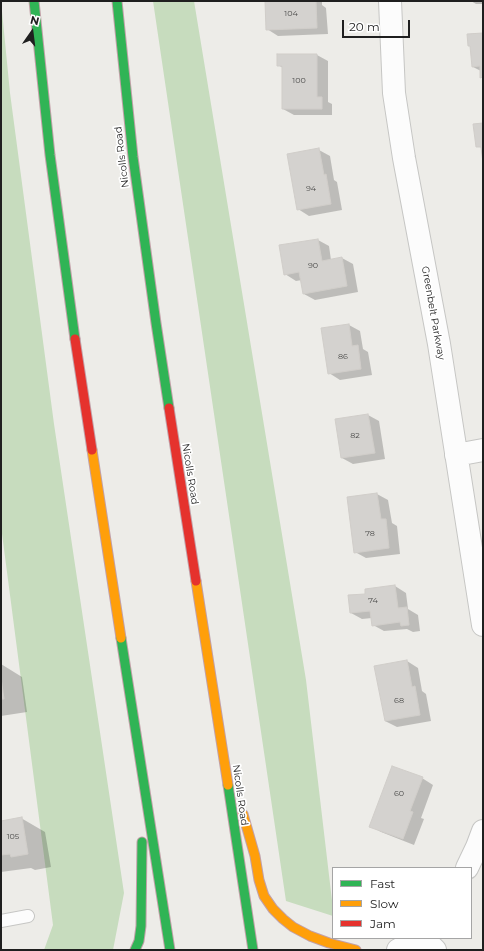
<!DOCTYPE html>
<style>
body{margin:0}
#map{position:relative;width:484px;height:951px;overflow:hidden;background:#edece8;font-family:Montserrat,sans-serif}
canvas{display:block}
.frame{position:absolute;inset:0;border:2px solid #1f1f1f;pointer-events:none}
.legend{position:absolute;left:332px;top:867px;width:140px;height:72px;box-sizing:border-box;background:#fff;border:1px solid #a5a5a5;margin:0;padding:5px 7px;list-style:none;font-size:12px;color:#1f1f1f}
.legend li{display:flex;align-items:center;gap:8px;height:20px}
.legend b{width:20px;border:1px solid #a5a5a5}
.north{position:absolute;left:12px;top:12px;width:40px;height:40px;-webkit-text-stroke:3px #fff;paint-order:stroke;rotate:14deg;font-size:11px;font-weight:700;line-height:16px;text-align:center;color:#1f1f1f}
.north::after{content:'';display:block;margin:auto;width:14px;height:18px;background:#1f1f1f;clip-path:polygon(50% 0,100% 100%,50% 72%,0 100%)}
.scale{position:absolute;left:342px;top:20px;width:68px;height:18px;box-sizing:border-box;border:2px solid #1f1f1f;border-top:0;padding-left:5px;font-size:12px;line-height:14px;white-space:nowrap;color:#1f1f1f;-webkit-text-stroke:3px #fff;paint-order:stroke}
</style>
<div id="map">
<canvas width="484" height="951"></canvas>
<div class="frame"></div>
<ul class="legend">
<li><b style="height:5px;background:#30b455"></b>Fast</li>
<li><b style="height:5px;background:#ff9f0a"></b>Slow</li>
<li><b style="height:5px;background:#e5322d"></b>Jam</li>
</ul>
<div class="north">N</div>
<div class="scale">20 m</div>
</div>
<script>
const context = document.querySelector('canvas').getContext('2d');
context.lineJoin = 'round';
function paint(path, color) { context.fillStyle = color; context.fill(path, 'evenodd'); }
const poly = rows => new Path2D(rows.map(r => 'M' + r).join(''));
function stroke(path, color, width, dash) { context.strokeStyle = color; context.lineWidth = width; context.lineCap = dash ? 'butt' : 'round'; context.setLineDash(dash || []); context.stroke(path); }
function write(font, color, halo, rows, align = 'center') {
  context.font = font + ' Montserrat,sans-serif'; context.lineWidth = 3.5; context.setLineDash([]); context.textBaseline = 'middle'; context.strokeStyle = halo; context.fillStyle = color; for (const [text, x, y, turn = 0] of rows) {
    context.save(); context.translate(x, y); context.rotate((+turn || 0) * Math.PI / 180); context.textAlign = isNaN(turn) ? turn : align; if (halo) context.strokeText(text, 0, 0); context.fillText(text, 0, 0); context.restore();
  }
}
paint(poly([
 [1,1,10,93,54,424,124,893,113,950,44,950,53,925,1,526],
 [153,1,194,1,306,680,333,909,333,916,286,901]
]), '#c7dcbe');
paint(poly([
 [266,1,322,1,322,5,326,8,328,34,278,36,267,29],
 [471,1,483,1,483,4,476,4],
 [483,34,483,78,481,77,481,71,473,67,471,47,469,45],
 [317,55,328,61,328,102,332,104,332,115,294,115,283,109,283,68,278,65],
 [319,150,330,156,334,180,337,182,342,210,309,216,298,209],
 [318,240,329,246,331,260,342,258,353,264,358,292,315,300,304,294,302,280,296,281,285,274],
 [349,325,360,331,363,349,368,352,372,375,340,380,329,373],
 [368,415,379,421,385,459,353,464,342,458,336,420],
 [377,494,388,500,392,523,397,526,400,554,366,558,355,552,348,497],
 [395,586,406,593,408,609,418,615,420,631,413,632,407,629,384,631,373,625,372,618,362,619,351,613],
 [407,661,418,668,422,691,426,694,431,721,397,727,385,721],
 [1,664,22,677,27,712,1,716],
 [422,778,433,785,421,818,424,819,414,845,381,832,370,826],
 [21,818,45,832,51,867,35,870,31,868,1,872,1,822]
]), '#0003');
const building = poly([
 [265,1,316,1,317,28,266,30,265,1],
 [483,33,483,77,480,78,480,66,472,67,470,46,468,46,467,34,483,33],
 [277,54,317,54,317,97,322,97,322,109,282,109,282,66,277,66,277,54],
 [483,123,483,163,481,147,476,147,473,124,483,123],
 [319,148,324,175,326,174,331,204,297,210,287,154,319,148],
 [318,239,322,261,342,257,347,286,303,294,299,272,284,275,279,245,318,239],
 [349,324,352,346,358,345,361,369,328,374,321,328,349,324],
 [368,414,375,453,341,458,335,419,368,414],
 [377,493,381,519,386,519,389,548,354,553,347,497,377,493],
 [395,585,398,608,407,607,409,625,401,626,400,622,372,626,370,611,350,613,348,595,365,594,365,589,395,585],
 [407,660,412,687,415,686,420,715,385,721,374,666,407,660],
 [1,678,4,699,1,699,1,678],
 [392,766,423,777,410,811,413,812,403,839,369,827,392,766],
 [22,817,28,854,11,857,10,854,1,855,1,821,22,817]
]);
paint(building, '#d4d2cf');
stroke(building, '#d0cdc9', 1);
const lane = poly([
 [1,921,28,916]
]);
const street = poly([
 [390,1,394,93,404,158,439,344,483,625],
 [456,455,483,450],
 [467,868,477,847,483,831],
 [423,938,435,950],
 [398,950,409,944,416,938]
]);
const fast = poly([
 [34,1,50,155,75,339],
 [117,1,133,157,156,323,169,408],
 [121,638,170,950],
 [228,785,253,950],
 [135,950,139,941,141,926,142,842]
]);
const slow = poly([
 [92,450,121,638],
 [196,581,228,785],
 [243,814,255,856,259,880,264,896,273,909,283,919,293,927,310,936,329,943,356,950]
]);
const jam = poly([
 [75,339,92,450],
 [169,408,196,581]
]);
stroke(lane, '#c6c6c4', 14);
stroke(street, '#c6c6c4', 24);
stroke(fast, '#c2a0a8', 11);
stroke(slow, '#c2a0a8', 11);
stroke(jam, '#c2a0a8', 11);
stroke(lane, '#fcfcfc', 12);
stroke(street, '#fcfcfc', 22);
stroke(fast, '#30b455', 9);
stroke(slow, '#ff9f0a', 9);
stroke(jam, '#e5322d', 9);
write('8px', '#4c4c4b', null, [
 ["104",291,14],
 ["100",299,81],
 ["94",311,189],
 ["90",313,266],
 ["86",343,357],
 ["82",355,436],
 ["78",370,534],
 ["74",373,601],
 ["68",399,701],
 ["60",399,794],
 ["105",13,837]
]);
write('10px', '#1f1f1f', '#fff', [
 ["Nicolls Road",122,157,-97],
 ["Greenbelt Parkway",433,313,80],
 ["Nicolls Road",190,474,81],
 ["Nicolls Road",240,795,82]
]);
</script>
